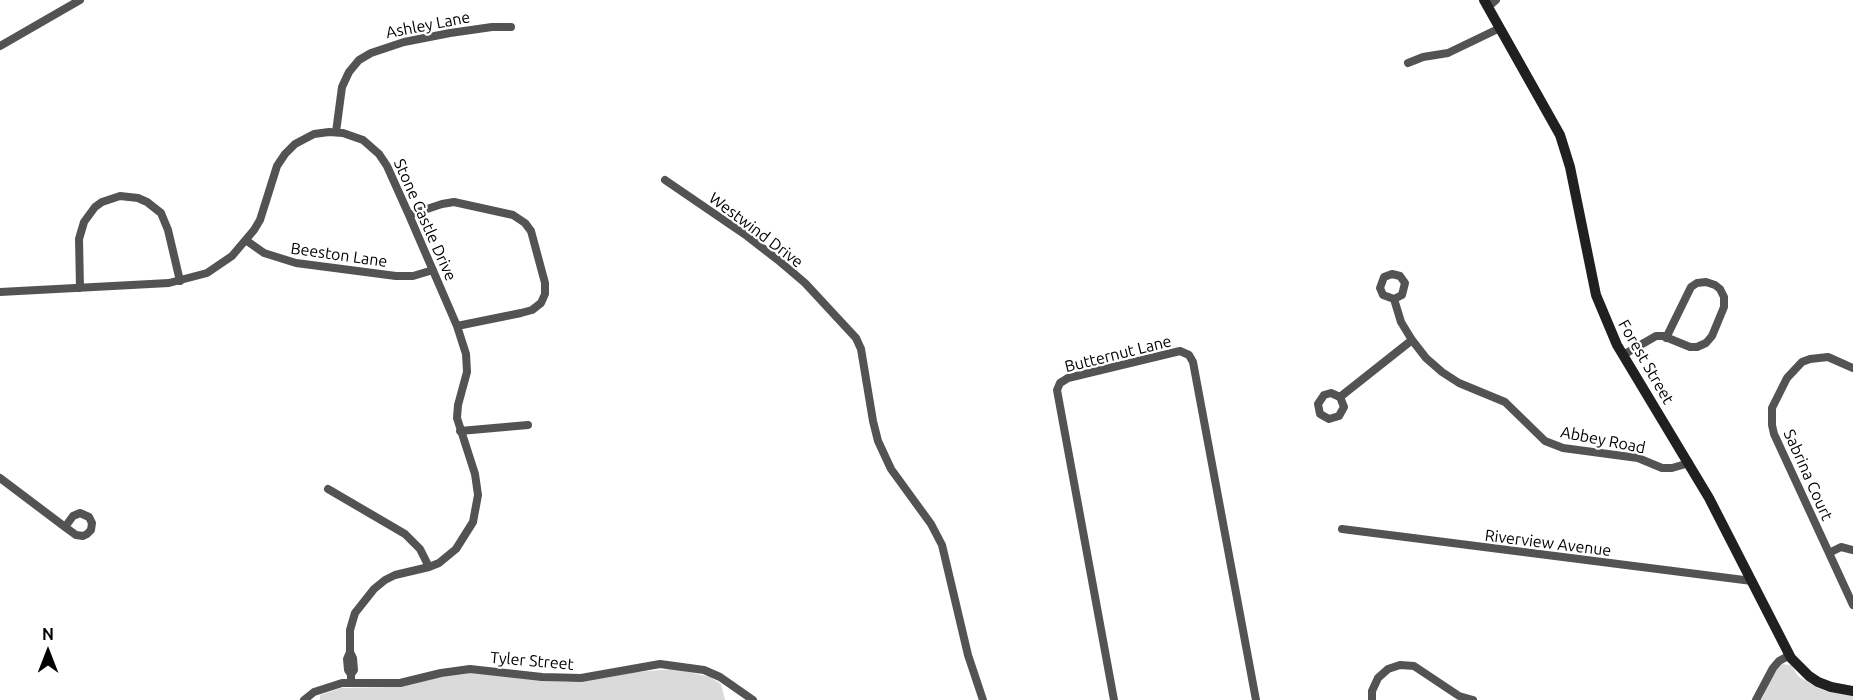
<!DOCTYPE html>
<style>
body{margin:0}
#map{position:relative;width:1853px;height:700px;overflow:hidden;background:#fff;font-family:Ubuntu,sans-serif}
canvas{display:block}
.north{position:absolute;left:18px;top:622px;width:60px;height:60px;-webkit-text-stroke:4px #fff;paint-order:stroke;rotate:0deg;font-size:16px;font-weight:700;line-height:24px;text-align:center;color:#000}
.north::after{content:'';display:block;margin:auto;width:21px;height:27px;background:#000;clip-path:polygon(50% 0,100% 100%,50% 72%,0 100%)}
</style>
<div id="map">
<canvas width="1853" height="700"></canvas>
<div class="north">N</div>
</div>
<script>
const context = document.querySelector('canvas').getContext('2d');
context.lineJoin = 'round';
function paint(path, color) { context.fillStyle = color; context.fill(path, 'evenodd'); }
const poly = rows => new Path2D(rows.map(r => 'M' + r).join(''));
function stroke(path, color, width, dash) { context.strokeStyle = color; context.lineWidth = width; context.lineCap = dash ? 'butt' : 'round'; context.setLineDash(dash || []); context.stroke(path); }
function write(font, color, halo, rows, align = 'center') {
  context.font = font + ' Ubuntu,sans-serif'; context.lineWidth = 4.5; context.setLineDash([]); context.textBaseline = 'middle'; context.strokeStyle = halo; context.fillStyle = color; for (const [text, x, y, turn = 0] of rows) {
    context.save(); context.translate(x, y); context.rotate((+turn || 0) * Math.PI / 180); context.textAlign = isNaN(turn) ? turn : align; if (halo) context.strokeText(text, 0, 0); context.fillText(text, 0, 0); context.restore();
  }
}
paint(poly([
 [1781,664,1791,665,1798,676,1818,688,1829,692,1853,696,1853,700,1761,700,1775,670],
 [675,669,710,677,721,684,725,700,320,700,320,695,341,688,390,687,462,673,499,673,548,681,567,682,604,678,635,672]
]), '#dadada');
stroke(poly([
 [1488,7,1496,0],
 [0,46,80,0],
 [1408,63,1423,57,1448,53,1500,28],
 [336,132,342,87,349,72,359,60,371,53,404,42,450,33,492,27,511,27],
 [665,180,747,236,778,260,805,283,856,338,861,349,873,421,878,441,891,469,931,524,942,545,968,655,983,700],
 [409,215,442,204,454,202,513,215,525,223,531,231,545,283,545,294,541,303,532,310,521,313,457,326],
 [247,241,264,253,296,263,396,276,413,276,433,270],
 [80,288,79,239,84,222,95,207,102,202,120,196,138,198,147,202,161,213,168,230,180,281],
 [0,292,169,283,207,273,232,256,254,230,260,220,277,166,285,154,295,144,314,134,329,132,343,133,363,140,379,154,387,166,409,215,457,326,466,354,467,372,458,405,457,418,475,474,478,495,473,522,456,549,439,563,429,567,395,575,385,580,374,589,355,613,350,630,350,652,353,658,354,670,351,674,351,683],
 [1394,299,1383,295,1380,288,1384,277,1392,274,1400,276,1405,283,1402,295,1394,299,1401,322,1412,340,1426,358,1442,372,1459,383,1505,402,1545,441,1563,448,1638,458,1662,468,1672,468,1689,463],
 [1623,355,1656,336,1663,336,1690,347,1697,347,1706,343,1712,336,1724,307,1724,297,1720,289,1715,285,1706,282,1697,283,1691,287,1666,338],
 [1340,397,1344,407,1339,416,1329,419,1320,414,1318,404,1324,395,1331,393,1340,397,1412,340],
 [460,431,528,425],
 [0,478,65,527,76,535,83,536,87,534,91,530,92,523,89,517,80,513,73,516,65,527],
 [328,489,405,534,420,549,429,567],
 [1342,529,1752,581],
 [1853,550,1841,547,1829,553,1853,605],
 [1829,553,1774,434,1772,425,1772,408,1787,378,1802,362,1810,359,1828,357,1853,368],
 [350,652,347,659,348,670,351,674],
 [304,700,314,692,342,683,400,683,441,673,470,669,542,677,581,678,660,664,704,670,720,677,753,700],
 [1114,700,1057,390,1060,383,1068,378,1180,351,1189,355,1193,362,1256,700],
 [1372,700,1372,691,1378,678,1388,669,1400,665,1414,666,1459,696,1473,700],
 [1756,700,1773,668,1779,661,1790,655]
]), '#535353', 8);
stroke(poly([
 [1484,0,1560,135,1570,167,1596,295,1617,345,1709,498,1791,658,1809,676,1818,682,1831,687,1853,691]
]), '#202020', 10);
write('16px', '#000', '#fff', [
 ["Ashley Lane",428,25,-11],
 ["Stone Castle Drive",425,220,66],
 ["Westwind Drive",756,230,37],
 ["Beeston Lane",339,255,8],
 ["Butternut Lane",1118,354,-14],
 ["Forest Street",1646,362,60],
 ["Abbey Road",1603,440,11],
 ["Sabrina Court",1808,475,66],
 ["Riverview Avenue",1548,543,7],
 ["Tyler Street",532,661,5]
]);
</script>
